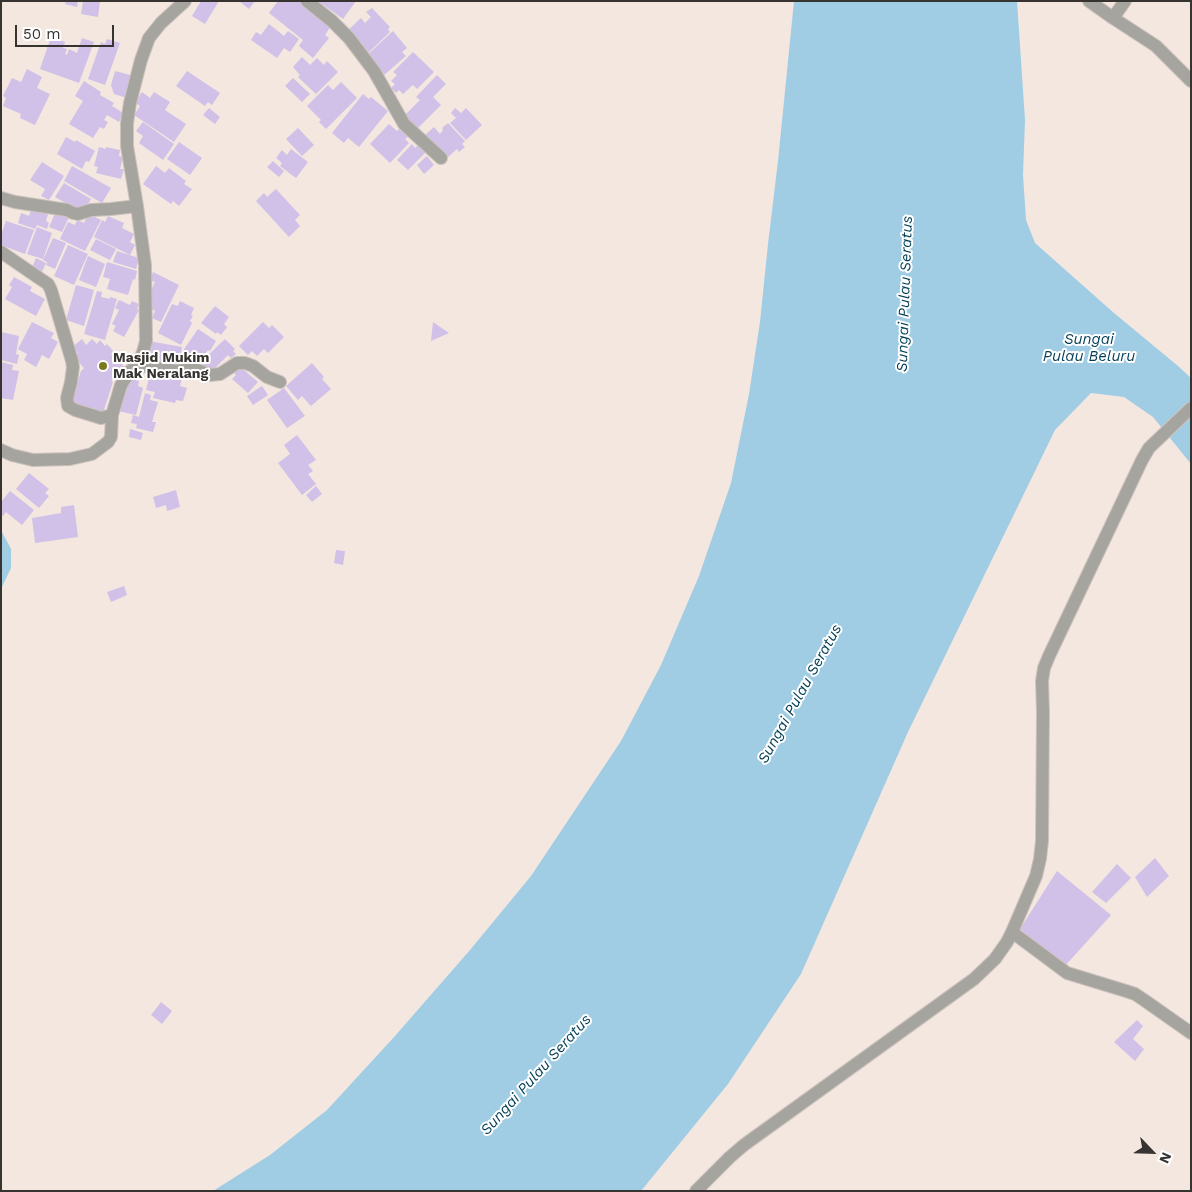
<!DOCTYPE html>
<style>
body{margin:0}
#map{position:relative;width:1192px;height:1192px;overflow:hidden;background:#f3e7e0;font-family:"Work Sans",sans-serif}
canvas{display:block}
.frame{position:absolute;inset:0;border:2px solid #373330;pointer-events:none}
.north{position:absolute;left:1127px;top:1127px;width:50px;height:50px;-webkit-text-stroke:4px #fff;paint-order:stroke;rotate:114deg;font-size:14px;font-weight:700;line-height:20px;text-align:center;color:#373330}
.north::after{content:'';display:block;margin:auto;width:18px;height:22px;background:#373330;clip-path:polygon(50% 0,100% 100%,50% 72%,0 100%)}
.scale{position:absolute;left:15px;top:25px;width:99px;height:22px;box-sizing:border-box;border:2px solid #373330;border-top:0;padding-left:6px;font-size:15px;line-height:18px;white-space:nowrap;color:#373330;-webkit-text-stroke:4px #fff;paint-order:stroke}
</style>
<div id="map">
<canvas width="1192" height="1192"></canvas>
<div class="frame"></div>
<div class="north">N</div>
<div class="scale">50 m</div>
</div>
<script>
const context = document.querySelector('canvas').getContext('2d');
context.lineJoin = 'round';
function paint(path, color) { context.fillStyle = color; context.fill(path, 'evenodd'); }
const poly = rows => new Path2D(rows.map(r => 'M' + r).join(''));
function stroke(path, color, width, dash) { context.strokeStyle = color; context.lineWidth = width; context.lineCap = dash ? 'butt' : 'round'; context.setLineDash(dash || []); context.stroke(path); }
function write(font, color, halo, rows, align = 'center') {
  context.font = font + ' "Work Sans",sans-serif'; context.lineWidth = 4; context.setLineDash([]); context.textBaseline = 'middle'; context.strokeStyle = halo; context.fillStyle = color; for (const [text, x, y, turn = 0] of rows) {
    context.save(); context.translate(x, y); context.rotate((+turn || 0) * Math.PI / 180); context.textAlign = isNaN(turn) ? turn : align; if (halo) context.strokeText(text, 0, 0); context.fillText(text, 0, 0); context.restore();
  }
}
paint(poly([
 [794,1,1017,1,1025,120,1023,175,1026,220,1035,243,1114,313,1178,366,1191,378,1191,464,1153,417,1124,397,1091,393,1055,430,908,732,801,974,728,1084,641,1191,213,1191,270,1155,327,1110,395,1036,470,950,531,876,621,741,661,665,699,576,731,483,749,394,760,322,768,244,778,161],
 [1,530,11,549,11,568,1,589]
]), '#a0cde4');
paint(poly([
 [66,1,78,1,77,7,65,4],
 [83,1,100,1,98,17,81,14],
 [201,1,219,1,205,24,192,16],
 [239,1,255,1,249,9],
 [278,1,299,1,331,26,325,35,329,38,313,58,299,46,303,40,269,13],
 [318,1,356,1,343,19],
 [372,8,390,27,388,29,390,32,367,54,346,32,361,18,365,23,371,17,366,12],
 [269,24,284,36,288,31,299,39,290,52,284,48,277,58,251,40,256,32,261,35],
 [393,31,407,48,402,52,406,56,383,76,366,56],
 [51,37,65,42,63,48,67,49,65,54,67,55,69,49,77,53,82,38,94,42,79,83,40,69],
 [107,39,120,43,105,85,88,79,101,42,105,44],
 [413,52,434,72,417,89,413,85,403,94,399,90,396,93,391,88,395,84,391,81,397,75,393,72],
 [302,57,310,65,317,58,324,65,327,61,338,72,316,94,298,77,300,75,293,67],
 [27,69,42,77,37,88,50,94,35,125,20,118,21,114,3,106,6,98,3,96,12,78,21,82],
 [115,71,134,76,127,98,114,94,111,85],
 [187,71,220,93,212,105,208,102,205,106,176,86],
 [437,75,446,84,433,97,441,105,416,130,403,117,420,100,416,97],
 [293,78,310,94,302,102,285,86],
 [84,81,101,92,100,95,114,103,112,106,123,113,119,122,107,115,104,120,108,122,104,129,100,127,93,138,69,124,83,101,75,96],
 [341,82,357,98,326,129,319,122,321,120,307,106,328,85,333,90],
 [142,92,150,98,154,92,170,102,165,110,186,124,174,142,134,115,140,106,135,103],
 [363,94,369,99,371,97,388,111,359,147,348,138,344,143,332,133],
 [209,108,220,117,215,124,203,115],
 [455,108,461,113,466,108,482,125,466,140,450,123,456,118,451,113],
 [143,122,174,144,163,160,139,143,143,136,136,131],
 [448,123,465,141,462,144,465,147,459,152,457,149,447,158,425,135,434,127,440,134,443,130,442,128],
 [389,124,397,131,399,129,408,137,405,139,409,143,390,163,370,144],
 [298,128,314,145,302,156,286,139],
 [66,137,75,142,76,140,95,151,89,162,86,161,82,169,57,154],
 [179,142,202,158,190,175,167,159],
 [412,144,415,148,418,145,426,152,408,170,397,160],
 [99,147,106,149,106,147,120,150,119,156,123,157,120,169,124,169,121,179,96,173,98,167,94,166],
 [291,149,308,162,296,178,280,166,282,163,276,158,282,150,287,155],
 [427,156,434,165,424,174,417,165],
 [273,161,284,171,279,177,267,167],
 [42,162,64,176,49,200,41,196,45,189,30,180],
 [72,166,111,188,102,203,64,181],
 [156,166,165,173,169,168,186,181,184,184,192,189,179,206,173,201,171,204,143,184],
 [64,183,91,199,83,213,55,197],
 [276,189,300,215,295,220,300,226,289,237,256,201,264,193,267,197],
 [32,208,48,214,46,221,49,223,47,229,37,225,35,229,18,223,21,213,29,216],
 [57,209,70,215,62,232,49,227],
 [88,214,101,220,85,251,60,239,68,222,75,225,77,220,84,223],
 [108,216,124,223,122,228,134,234,130,242,135,245,130,255,94,237,102,220,105,222],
 [6,221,34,230,25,254,1,245,1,235],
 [37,227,52,233,43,259,27,254],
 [53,238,66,243,55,269,46,265,47,262,43,260],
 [96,239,116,249,110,260,90,250],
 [68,245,88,254,74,285,54,276],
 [117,251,139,258,136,269,113,262],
 [88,256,105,264,96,287,79,280],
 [36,258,46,263,41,274,31,270],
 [107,262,137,271,135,280,133,279,128,295,107,289,110,279,103,277],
 [153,272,179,285,161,322,152,318,155,311,148,307,147,299,155,282,150,280],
 [14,277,32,287,30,291,45,299,36,316,5,299,12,287,9,285],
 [76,285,94,290,84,326,66,320],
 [97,291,102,292,101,297,110,299,110,297,117,299,105,340,84,334],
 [119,300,130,305,132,301,139,304,137,309,139,310,124,337,113,331,116,326,112,324,119,310,115,308],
 [180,301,194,308,191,315,193,316,190,321,192,323,181,345,158,333,172,304,178,306],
 [215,306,229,317,224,324,227,327,221,335,217,332,216,334,201,323],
 [32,322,54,333,51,338,58,342,49,359,42,355,36,367,24,360,27,354,18,349],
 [263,322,269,328,272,325,284,337,268,353,264,349,257,356,252,351,248,355,239,346],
 [433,322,449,333,431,341],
 [198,329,216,341,210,351,208,350,198,363,182,352],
 [1,332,19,336,16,354,19,355,17,364,1,360],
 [82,339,86,345,92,339,97,344,100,340,105,346,107,344,114,352,111,354,116,360,120,357,125,362,122,365,126,368,111,381,113,382,103,413,71,403,81,371,84,368,74,357,78,353,72,347],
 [225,339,235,349,233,351,236,354,231,358,228,355,211,372,201,362],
 [149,341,182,347,180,357,184,357,183,366,145,363],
 [1,362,13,365,12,370,19,371,13,400,1,398],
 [312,363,324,377,322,379,331,389,311,406,302,396,298,400,286,386],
 [237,364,258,382,248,393,232,379,236,375,232,371],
 [151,370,182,378,180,386,187,388,183,401,176,400,175,403,153,398,155,392,146,390],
 [131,379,139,381,138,386,143,388,136,415,118,411,125,383,130,385],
 [262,386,268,395,253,405,247,396],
 [284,388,305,416,287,428,267,400],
 [145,393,151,395,150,400,158,402,152,422,156,422,153,432,136,428,137,424,131,423,133,415,139,417],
 [130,429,143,433,141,440,129,437],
 [297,435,316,460,308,465,313,471,308,474,316,484,302,495,278,463,290,454,284,445],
 [29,473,49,489,45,493,49,496,39,508,16,489],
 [316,486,322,494,312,502,306,495],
 [176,490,180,507,167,511,166,505,156,508,153,497],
 [10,491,34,510,22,525,6,512,3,516,1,514,1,502],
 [74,505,78,537,35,543,32,518,61,513,61,507],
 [336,550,345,551,343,565,334,563],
 [124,586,127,595,111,602,107,592],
 [1155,858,1169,876,1147,897,1135,877],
 [1117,864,1131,878,1106,903,1092,892],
 [1057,871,1111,915,1064,967,1020,929],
 [161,1002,172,1011,162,1024,151,1015],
 [1137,1020,1143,1026,1133,1039,1144,1049,1135,1061,1114,1042]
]), '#d1c0e7');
const street = poly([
 [307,1,332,21,349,38,374,71,404,124,441,158],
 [1089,1,1113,18],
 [1125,1,1113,18,1156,46,1191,81],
 [1,198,15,202,67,210,73,213,78,214,91,210,111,209,137,206],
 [1,252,39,278,48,284,51,290,72,361,73,367,71,382,67,398,68,406,75,410,101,418,112,415],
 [137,365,176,371,195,369,210,375,220,374,237,363,245,363,253,366,267,377,280,382],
 [1,450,12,455,33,460,70,459,92,454,108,442,111,437,112,415,121,385,130,371,137,365,143,352,146,341,145,265,137,206,127,146,127,123,130,103,141,60,149,38,161,23,185,1],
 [1012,932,1067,973,1126,991,1135,994,1144,1000,1191,1033],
 [696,1191,730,1157,744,1145,974,979,995,959,1007,942,1012,932,1036,876,1040,859,1042,841,1043,712,1042,681,1044,668,1049,656,1142,460,1149,448,1191,408]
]);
stroke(street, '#cdc3bd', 14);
stroke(street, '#a5a49f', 12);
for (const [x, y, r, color] of [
 [103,366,5,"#7a791f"]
]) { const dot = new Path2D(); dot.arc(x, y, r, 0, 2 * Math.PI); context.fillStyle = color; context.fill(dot); stroke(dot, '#fff', 2); }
write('bold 14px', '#373330', '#fff', [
 ["Masjid Mukim",113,358],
 ["Mak Neralang",113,374]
], 'left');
write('italic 15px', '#003e56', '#fff', [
 ["Sungai Pulau Seratus",905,294,-88],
 ["Sungai",1089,340],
 ["Pulau Beluru",1089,357],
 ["Sungai Pulau Seratus",800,694,-61],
 ["Sungai Pulau Seratus",536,1075,-48]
]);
</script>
